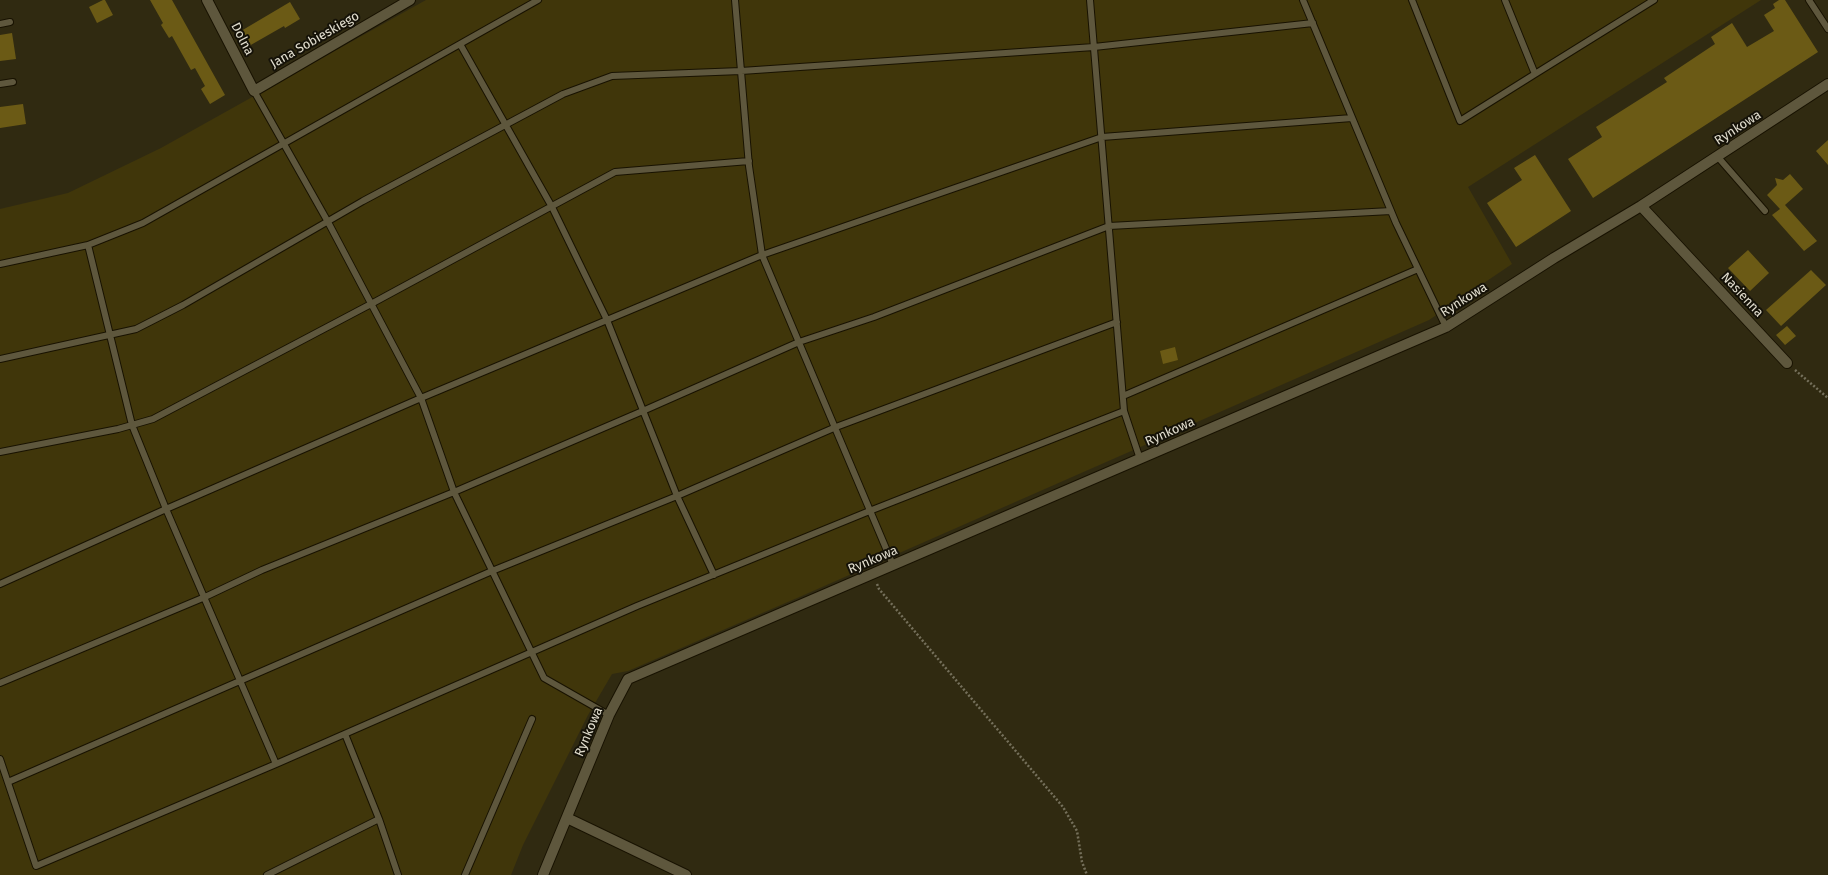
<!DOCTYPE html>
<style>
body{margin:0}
canvas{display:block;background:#302a11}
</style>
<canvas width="1828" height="875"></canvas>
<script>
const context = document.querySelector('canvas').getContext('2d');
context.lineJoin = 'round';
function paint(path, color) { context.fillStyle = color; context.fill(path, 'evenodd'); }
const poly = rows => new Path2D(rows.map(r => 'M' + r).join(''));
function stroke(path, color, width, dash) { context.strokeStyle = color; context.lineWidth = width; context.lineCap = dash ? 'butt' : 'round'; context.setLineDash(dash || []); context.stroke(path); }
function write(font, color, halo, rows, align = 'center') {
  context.font = font + ' "Fira Sans",sans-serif'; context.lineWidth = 4; context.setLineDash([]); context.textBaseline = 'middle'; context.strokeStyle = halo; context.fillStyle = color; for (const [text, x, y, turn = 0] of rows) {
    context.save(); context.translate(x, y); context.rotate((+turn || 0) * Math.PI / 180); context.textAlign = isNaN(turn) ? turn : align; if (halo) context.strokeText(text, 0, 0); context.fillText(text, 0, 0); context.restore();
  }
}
paint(poly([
 [426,0,1761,0,1468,187,1512,264,1429,320,797,598,628,671,612,674,588,715,523,845,511,875,0,875,0,209,68,193,161,148]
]), '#40360a');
paint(poly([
 [103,0,105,0,113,15,97,23,89,7],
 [150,0,172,0,225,95,210,104,201,89,205,86,195,68,191,70,172,36,169,38,161,25,163,23],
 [1779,0,1785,0,1818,52,1593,198,1568,159,1602,137,1596,127,1667,82,1664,78,1715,44,1711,37,1732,23,1747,47,1774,31,1764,15,1775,8,1773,4],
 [290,2,300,19,285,28,284,26,249,46,241,31],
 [12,33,16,59,0,61,0,35],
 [23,104,26,124,0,128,0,107],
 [1828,140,1828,165,1816,151],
 [1535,155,1571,211,1516,247,1487,203,1522,180,1514,168],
 [1790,174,1803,189,1785,205,1817,241,1804,251,1772,215,1780,209,1767,195,1777,185,1775,178,1783,180],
 [1748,250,1769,273,1750,291,1728,268],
 [1811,270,1826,285,1781,326,1766,310],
 [1787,326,1796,336,1785,345,1776,335],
 [1175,347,1178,360,1163,364,1160,351]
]), '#6b5a15');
const lane = poly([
 [735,0,749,166,762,255,893,565],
 [1090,0,1124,411,1140,459],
 [1303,0,1396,223,1446,327],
 [1412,0,1460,121,1535,74,1505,0],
 [1809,0,1828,29],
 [0,24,10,22],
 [460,44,552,207,607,320,677,496,714,575],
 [1535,74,1654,0],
 [0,84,13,82],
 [254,91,328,222,421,398,454,492,544,678,609,715],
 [1717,156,1765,211],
 [88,245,132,425,166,509,276,764],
 [0,264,88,245,143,223,538,0],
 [0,359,136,329,183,305,363,201,563,94,612,76,741,71,1094,47,1313,23],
 [1123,396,1418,269],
 [0,452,118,429,153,419,371,304,615,172,749,161],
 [0,584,166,509,421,398,762,255,1102,137,1352,118],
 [0,683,205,597,262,570,454,492,645,410,799,342,874,317,1109,226,1391,211],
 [0,759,36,866,276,764,637,606,872,510,1124,411],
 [8,782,492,571,677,496,836,427,1117,322],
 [379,819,398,875],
 [267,875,379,819,345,734],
 [465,875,532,719]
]);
const street = poly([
 [207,0,254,91,410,0],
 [1641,206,1787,363],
 [567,818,686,875],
 [543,875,609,715,628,679,1446,327,1554,258,1641,206,1828,84]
]);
stroke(lane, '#181200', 8);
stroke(street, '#181200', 12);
stroke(poly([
 [1795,370,1828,398],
 [877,584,879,589,1063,807,1077,831,1082,862,1087,875]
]), '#75705b', 2.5, [2, 2]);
stroke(lane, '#5e573d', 6);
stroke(street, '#5e573d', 10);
write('13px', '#e1ddce', '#151208', [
 ["Dolna",242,39,63],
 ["Jana Sobieskiego",315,40,-30],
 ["Rynkowa",1738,128,-33],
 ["Nasienna",1742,295,47],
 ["Rynkowa",1464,300,-32],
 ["Rynkowa",1170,432,-24],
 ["Rynkowa",873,560,-23],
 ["Rynkowa",589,732,-67]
]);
</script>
